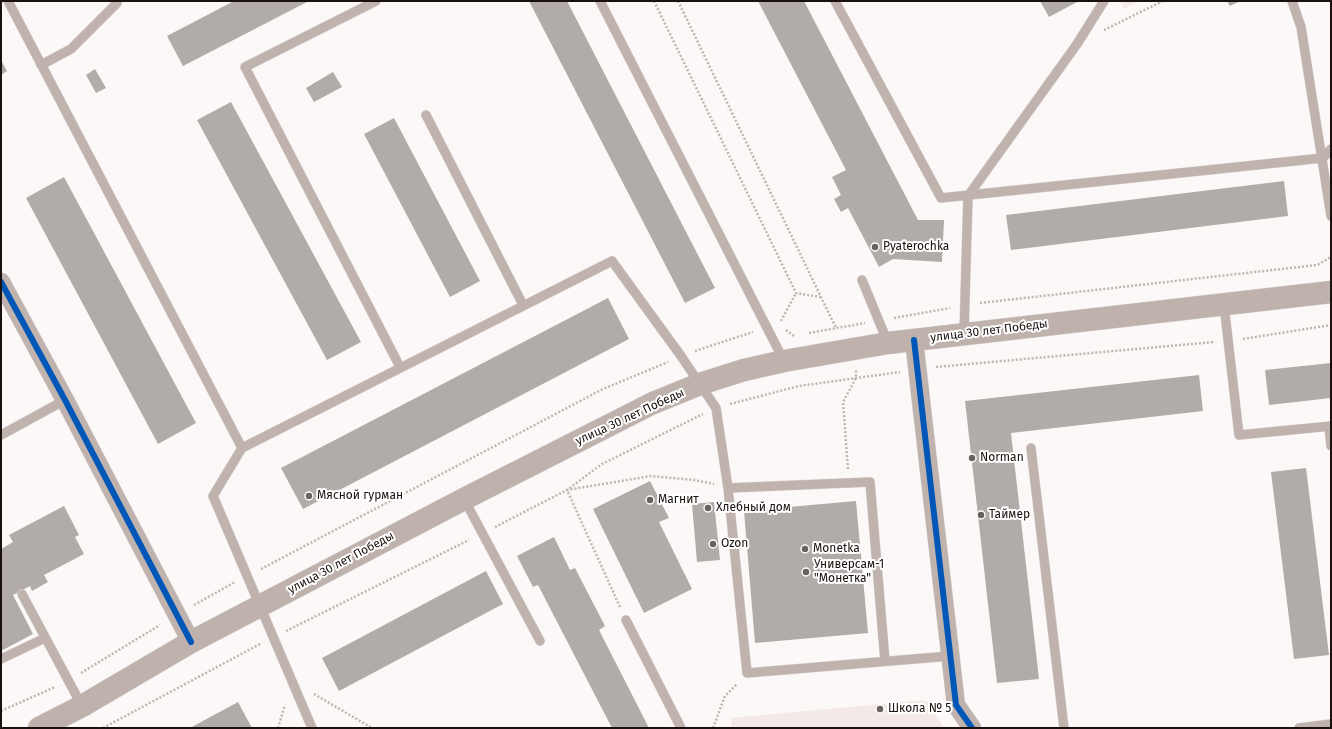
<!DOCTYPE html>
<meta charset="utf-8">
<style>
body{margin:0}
#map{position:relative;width:1332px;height:729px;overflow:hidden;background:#fbf8f7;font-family:"Fira Sans",sans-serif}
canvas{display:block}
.frame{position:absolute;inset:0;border:2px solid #1a110e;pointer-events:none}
</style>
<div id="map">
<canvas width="1332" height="729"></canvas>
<div class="frame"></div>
</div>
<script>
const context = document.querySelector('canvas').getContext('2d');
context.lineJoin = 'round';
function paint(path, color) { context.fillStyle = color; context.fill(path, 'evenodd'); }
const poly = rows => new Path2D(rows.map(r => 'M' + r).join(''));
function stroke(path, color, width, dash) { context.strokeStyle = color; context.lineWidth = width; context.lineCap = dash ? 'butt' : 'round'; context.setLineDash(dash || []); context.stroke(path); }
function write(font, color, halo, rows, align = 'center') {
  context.font = font + ' "Fira Sans",sans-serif'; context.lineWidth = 4; context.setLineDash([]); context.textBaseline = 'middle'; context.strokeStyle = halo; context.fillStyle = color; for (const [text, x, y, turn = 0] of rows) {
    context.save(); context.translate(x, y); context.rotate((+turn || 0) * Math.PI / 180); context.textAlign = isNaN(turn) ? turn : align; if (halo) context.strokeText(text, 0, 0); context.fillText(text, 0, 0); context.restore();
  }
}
paint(poly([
 [1120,1,1139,1,1124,9],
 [926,700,944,728,732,728,731,718]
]), '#f3e9e6');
paint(poly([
 [234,1,309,1,183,66,167,36],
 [529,1,567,1,715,288,685,303],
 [758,1,804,1,918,220,944,220,942,262,893,259,879,267,848,208,841,212,834,199,841,195,832,177,846,170],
 [1040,1,1079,1,1049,17],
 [1227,1,1240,1,1230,6],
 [1,60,7,71,1,75],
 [95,69,106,88,96,93,86,75],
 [333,72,342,87,314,102,306,88],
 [231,102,361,342,327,360,197,120],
 [394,118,480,281,450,297,364,134],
 [64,177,196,423,158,444,26,198],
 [1284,181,1288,216,1011,250,1006,215],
 [608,298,629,339,303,509,281,468],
 [1331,363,1331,398,1269,405,1265,370],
 [1199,375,1203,411,1011,433,1039,679,997,683,965,401],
 [1306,468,1329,655,1294,659,1271,472],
 [650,481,669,518,659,522,692,589,644,613,593,509],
 [856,501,868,633,755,643,744,511],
 [714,502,720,560,697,562,692,504],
 [64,506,79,535,75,537,84,554,44,575,48,582,32,591,30,586,13,595,33,634,1,651,1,549,13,542,9,535],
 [554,537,570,570,575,568,605,626,599,630,649,728,612,728,538,585,533,587,517,556],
 [486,571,503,604,339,691,322,658],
 [238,702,252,728,190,728]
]), '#b1aca9');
const lane = poly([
 [8,1,242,448],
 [376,1,245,67,400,367],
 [600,1,784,361],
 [835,1,941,198,1323,158,1331,149],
 [1292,1,1301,27,1331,216],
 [41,65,71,49,117,3],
 [426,115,523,305],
 [862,280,888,343],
 [1224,305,1239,435,1331,426],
 [964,333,968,196,1077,44,1104,1],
 [1329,426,1331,446],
 [1,435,65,400],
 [1031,448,1064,728],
 [464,499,540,641],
 [22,594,82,706],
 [626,620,681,728],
 [1,659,45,638],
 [885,661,870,482,728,488,747,673,950,656],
 [312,728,213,496,242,448,612,261,681,356,716,408,728,488],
 [1299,728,1331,724]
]);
const street = poly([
 [1,282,65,400,191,642],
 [914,340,956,705,972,728]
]);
const secondary = poly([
 [39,728,82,706,191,642,464,499,653,403,700,384,744,370,784,361,888,343,1331,292]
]);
stroke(lane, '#d6d3d3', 10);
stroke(street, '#d6d3d3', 19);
stroke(secondary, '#d6d3d3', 23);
stroke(poly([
 [654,1,796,293,820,297],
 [678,1,836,328],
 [1104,30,1163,1],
 [980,303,1317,265,1331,257],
 [894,318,950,308],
 [781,321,796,293],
 [786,330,794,336],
 [809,333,865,323],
 [1243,339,1331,325],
 [695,351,753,332],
 [936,367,1214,342],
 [730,404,799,386,900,372],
 [848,469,843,402,856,378,856,370],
 [495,527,567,490,602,464,703,414],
 [261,569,603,389,668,362],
 [194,605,235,582],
 [620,607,567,490,651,476,694,480,714,484],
 [286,631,469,540],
 [81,673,160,625],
 [314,694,372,728],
 [1,711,55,687],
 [103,728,260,644],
 [278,728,285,705],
 [713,728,725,696,737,684]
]), '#bfb6b2', 2.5, [2, 2]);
stroke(lane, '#c0b2ac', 9);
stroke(street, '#c0b2ac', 18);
stroke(secondary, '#bfb1ab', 22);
stroke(poly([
 [1,282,65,400,191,642],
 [914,340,956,705,972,728]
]), '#0057b8', 6);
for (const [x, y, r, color] of [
 [875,247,4,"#696260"],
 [972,458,4,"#696260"],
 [309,496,4,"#696260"],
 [650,500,4,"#696260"],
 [708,508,4,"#696260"],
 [981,515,4,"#696260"],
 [713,544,4,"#696260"],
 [805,549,4,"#696260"],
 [806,572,4,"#696260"],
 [880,709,4,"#696260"]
]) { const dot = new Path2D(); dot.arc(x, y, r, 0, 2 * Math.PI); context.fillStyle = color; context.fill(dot); stroke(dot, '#fff', 1.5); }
write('12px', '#1a110e', '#fff', [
 ["Pyaterochka",883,247],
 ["Norman",980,458],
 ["Мясной гурман",317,496],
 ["Магнит",658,500],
 ["Хлебный дом",716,508],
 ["Таймер",989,515],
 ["Ozon",721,544],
 ["Monetka",813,549],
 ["Универсам-1",814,565],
 ["\"Монетка\"",814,579],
 ["Школа № 5",888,709]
], 'left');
write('12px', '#1a110e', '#fff', [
 ["улица 30 лет Победы",989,331,-7],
 ["улица 30 лет Победы",630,417,-25],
 ["улица 30 лет Победы",341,563,-28]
]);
</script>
